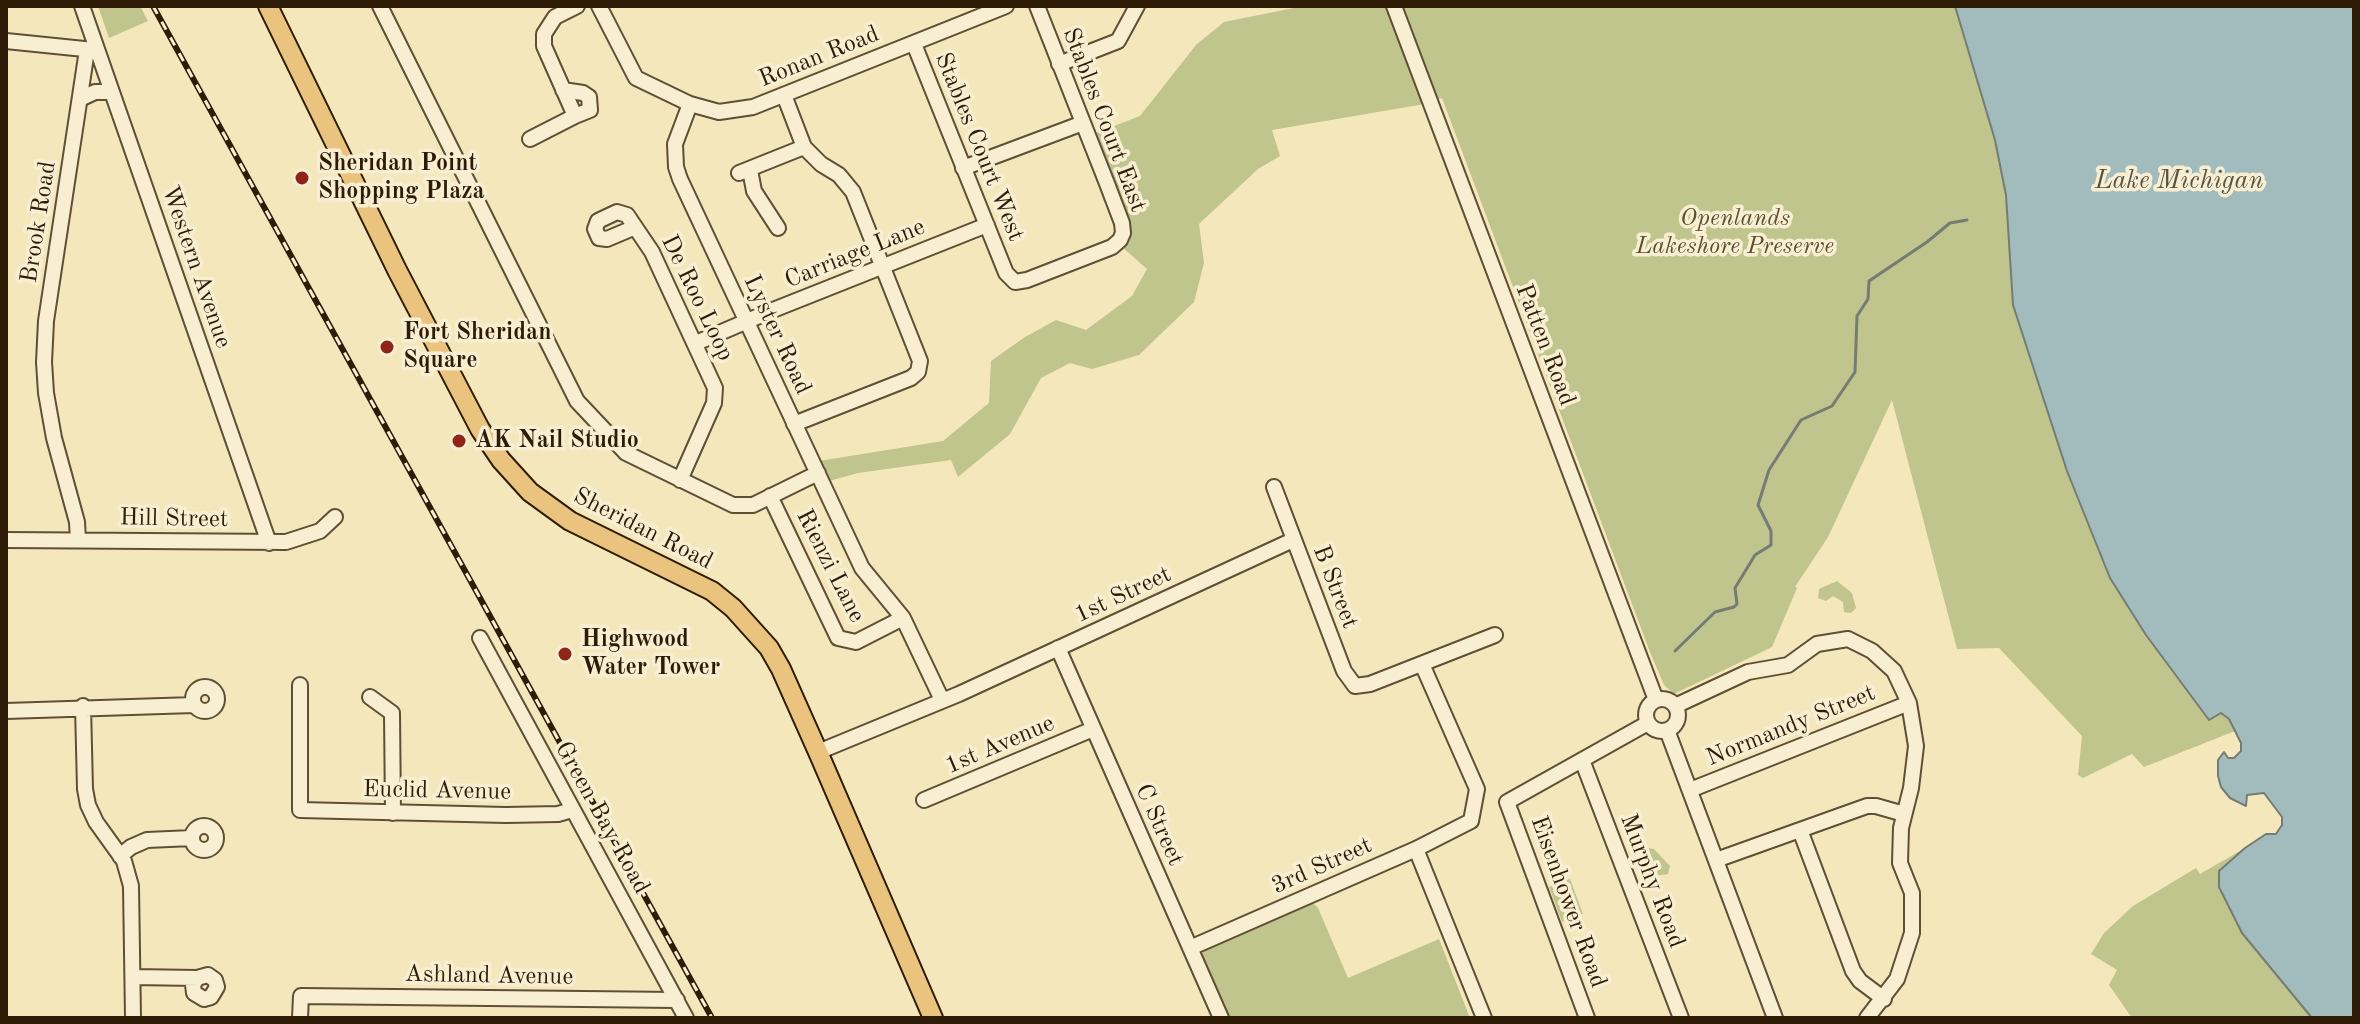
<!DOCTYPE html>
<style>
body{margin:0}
#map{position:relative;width:2360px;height:1024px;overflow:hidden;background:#f4e7bc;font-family:"Old Standard TT",serif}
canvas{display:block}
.frame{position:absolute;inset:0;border:8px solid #2f1c07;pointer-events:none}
</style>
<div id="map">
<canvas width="2360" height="1024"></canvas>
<div class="frame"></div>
</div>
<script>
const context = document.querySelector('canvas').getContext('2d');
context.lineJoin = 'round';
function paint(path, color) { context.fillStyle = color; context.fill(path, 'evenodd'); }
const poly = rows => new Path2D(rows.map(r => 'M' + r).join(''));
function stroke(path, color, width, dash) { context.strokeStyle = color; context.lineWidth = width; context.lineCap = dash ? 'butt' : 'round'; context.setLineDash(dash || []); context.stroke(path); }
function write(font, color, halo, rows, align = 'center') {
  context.font = font + ' "Old Standard TT",serif'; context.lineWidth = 7; context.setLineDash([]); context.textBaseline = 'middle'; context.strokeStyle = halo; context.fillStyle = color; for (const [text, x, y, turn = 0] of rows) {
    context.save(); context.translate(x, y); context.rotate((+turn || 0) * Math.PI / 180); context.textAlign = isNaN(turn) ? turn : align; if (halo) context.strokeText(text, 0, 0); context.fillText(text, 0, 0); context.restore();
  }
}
paint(poly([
 [98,6,140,6,148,21,109,38],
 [1304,6,1955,6,1995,140,2006,195,2013,305,2067,471,2110,578,2146,635,2209,720,2221,713,2229,719,2235,731,2144,767,2132,754,2083,778,2078,775,2082,736,1999,648,1957,649,1892,400,1828,537,1795,587,1797,588,1772,647,1674,694,1664,685,1650,652,1442,98,1419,105,1272,130,1280,156,1258,169,1199,224,1204,263,1194,302,1139,355,1092,369,1070,363,1041,378,1010,434,958,477,951,460,858,473,829,481,819,461,943,441,989,403,991,361,1025,337,1056,320,1086,330,1132,296,1147,269,1121,246,1091,135,1140,116,1196,45,1224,22],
 [1837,581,1852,593,1856,608,1851,613,1844,612,1843,602,1833,596,1826,601,1818,598,1819,589],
 [1649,848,1654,849,1670,866,1668,874,1654,876,1642,860,1641,854],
 [2245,848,2219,871,2242,933,2312,1018,2132,1018,2109,985,2117,970,2091,954,2104,933,2133,906,2196,868,2200,874],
 [1570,879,1583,914,1562,922,1549,887],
 [1308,903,1314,904,1318,908,1348,978,1439,939,1470,1018,1227,1018,1201,957,1203,952]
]), '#c0c48d');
const water = poly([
 [1955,6,2354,6,2354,1018,2312,1018,2242,933,2219,887,2219,871,2245,848,2266,834,2276,834,2282,825,2282,817,2264,793,2247,795,2246,806,2230,798,2221,787,2218,776,2218,760,2224,752,2228,758,2234,758,2241,751,2241,743,2229,719,2221,713,2209,720,2146,635,2110,578,2067,471,2013,305,2006,195,1995,140,1955,6]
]);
paint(water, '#a2bcbd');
stroke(water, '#747c74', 2);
stroke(poly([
 [1675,651,1715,612,1734,607,1737,604,1735,588,1755,555,1771,545,1771,531,1758,505,1769,470,1801,420,1832,406,1855,372,1857,316,1868,299,1869,281,1927,242,1950,223,1967,220]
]), '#747c74', 3);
const minor = poly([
 [82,6,269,543],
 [380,6,577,401,626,453,733,505,753,505,818,473],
 [599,6,636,78,690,104,719,112,753,107,1006,6],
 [1394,6,1656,700],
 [6,41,94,50],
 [914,44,1006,273,1015,282,1027,280,1112,247,1120,240,1123,233,1122,223,1106,181,1037,6],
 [1059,64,1118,41,1137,6],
 [563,90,583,93,589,97,590,110,575,116],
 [784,95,804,147,821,164,839,175,853,192,920,361,918,372,911,378,794,424],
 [80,99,95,92,112,92],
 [690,104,675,144,676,167,680,179,862,568,903,618,942,700],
 [530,139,575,116,544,46,544,34,555,17,577,6],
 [963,168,1083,123],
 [750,170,754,191,778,228],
 [739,173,804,147],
 [633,228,607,239,599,238,595,229,598,221,617,212,627,215,652,252,715,388,714,403,680,480],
 [696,343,773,310,987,225],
 [1274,487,1344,671,1355,686,1370,684,1495,635],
 [770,496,838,638,856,642,903,618],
 [6,540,286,542,320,531,335,517],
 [78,540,77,522,54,438,46,393,44,362,46,321,87,50],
 [480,638,686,1018],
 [1058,648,1221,1018],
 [300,685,300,810,506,815,558,814,572,810],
 '193 699a12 12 0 1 1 24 0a12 12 0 1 1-24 0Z',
 [370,697,392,713,393,813],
 '1646 715a16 16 0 1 1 32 0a16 16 0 1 1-32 0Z',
 [83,706,85,789,88,805,96,822,124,861,131,886,133,1018],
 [1675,706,1748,672,1788,665,1817,644,1848,639,1872,651,1894,671,1909,703,1916,746,1911,788,1901,828,1900,863,1912,893,1912,933,1897,979,1867,1018],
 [6,711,194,705],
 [1667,730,1775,1018],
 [818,752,959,694,1293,540],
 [1582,760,1681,1018],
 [1690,790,1909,703],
 [924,800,1093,729],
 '192 838a12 12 0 1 1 24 0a12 12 0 1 1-24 0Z',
 [1800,830,1853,971,1860,981,1884,999],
 [1416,849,1484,1018],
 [120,856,131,847,147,840,192,838],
 [1716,860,1867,806,1876,806,1904,814],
 [1190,948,1416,849,1471,821,1477,789,1422,664],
 [133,977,197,978,208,975,215,980,217,987,211,997,204,999,194,993,193,985,197,978],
 [300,1018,301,996,677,1000],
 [1587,1018,1507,802,1648,723]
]);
const major = poly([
 [268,6,397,270,480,429,501,460,530,492,570,521,712,591,733,608,769,648,781,669,818,752,933,1018]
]);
stroke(minor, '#604f34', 18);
stroke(major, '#2f1c07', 22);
stroke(minor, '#f8efd3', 14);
stroke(major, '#eac47e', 18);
const rail = poly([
 [153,6,712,1018]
]);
stroke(rail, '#2f1c07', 6);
stroke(rail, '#f8efd3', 3, [9]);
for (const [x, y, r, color] of [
 [302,178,8,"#8f2418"],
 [387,347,8,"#8f2418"],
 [459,441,8,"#8f2418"],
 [565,654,8,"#8f2418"]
]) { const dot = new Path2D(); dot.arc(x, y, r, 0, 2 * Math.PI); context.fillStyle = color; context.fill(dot); stroke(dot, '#f8efd3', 3); }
write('24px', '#2f1c07', '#f8efd3', [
 ["Ronan Road",819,57,-22],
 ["Stables Court East",1104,120,69],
 ["Stables Court West",979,147,68],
 ["Brook Road",39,222,-81],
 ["Carriage Lane",855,254,-22],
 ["Western Avenue",196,267,71],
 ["De Roo Loop",697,298,64],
 ["Lyster Road",777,335,65],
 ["Patten Road",1545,345,69],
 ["Hill Street",174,519,1],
 ["Sheridan Road",643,529,27],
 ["Rienzi Lane",830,566,63],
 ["B Street",1335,587,69],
 ["1st Street",1123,595,-25],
 ["Normandy Street",1791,726,-22],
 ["1st Avenue",1000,745,-23],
 ["Euclid Avenue",437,791,1],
 ["Green Bay Road",602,818,61],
 ["C Street",1159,825,66],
 ["3rd Street",1322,866,-24],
 ["Murphy Road",1652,881,69],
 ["Eisenhower Road",1568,902,70],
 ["Ashland Avenue",489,976,1]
]);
write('bold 24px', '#2f1c07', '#f8efd3', [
 ["Sheridan Point",318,164],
 ["Shopping Plaza",318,192],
 ["Fort Sheridan",403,333],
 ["Square",403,361],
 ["AK Nail Studio",475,441],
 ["Highwood",581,640],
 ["Water Tower",581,668]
], 'left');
write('italic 24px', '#5a4e2f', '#f8efd3', [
 ["Openlands",1735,219],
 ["Lakeshore Preserve",1735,247]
]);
write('italic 26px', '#575447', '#f8efd3', [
 ["Lake Michigan",2179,181]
]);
</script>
